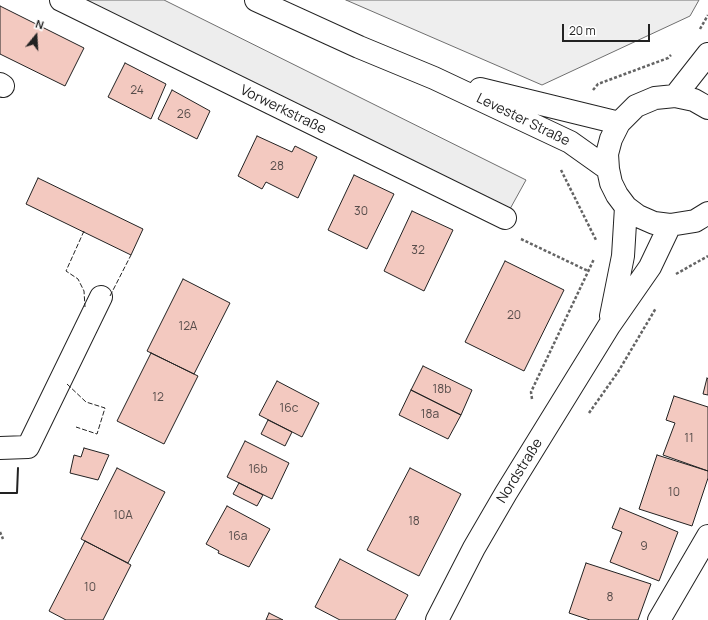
<!DOCTYPE html>
<meta charset="utf-8">
<style>
body{margin:0}
#map{position:relative;width:708px;height:620px;overflow:hidden;background:#fff;font-family:Manrope,sans-serif}
canvas{display:block}
.north{position:absolute;left:16px;top:16px;width:40px;height:40px;-webkit-text-stroke:3px #fff;paint-order:stroke;rotate:18deg;font-size:11px;font-weight:700;line-height:16px;text-align:center;color:#222}
.north::after{content:'';display:block;margin:auto;width:14px;height:18px;background:#222;clip-path:polygon(50% 0,100% 100%,50% 72%,0 100%)}
.scale{position:absolute;left:562px;top:24px;width:88px;height:18px;box-sizing:border-box;border:2px solid #222;border-top:0;padding-left:5px;font-size:12px;line-height:14px;white-space:nowrap;color:#222;-webkit-text-stroke:3px #fff;paint-order:stroke}
</style>
<div id="map">
<canvas width="708" height="620"></canvas>
<div class="north">N</div>
<div class="scale">20 m</div>
</div>
<script>
const context = document.querySelector('canvas').getContext('2d');
context.lineJoin = 'round';
function paint(path, color) { context.fillStyle = color; context.fill(path, 'evenodd'); }
const poly = rows => new Path2D(rows.map(r => 'M' + r).join(''));
function stroke(path, color, width, dash) { context.strokeStyle = color; context.lineWidth = width; context.lineCap = dash ? 'butt' : 'round'; context.setLineDash(dash || []); context.stroke(path); }
function write(font, color, halo, rows, align = 'center') {
  context.font = font + ' Manrope,sans-serif'; context.lineWidth = 3; context.setLineDash([]); context.textBaseline = 'middle'; context.strokeStyle = halo; context.fillStyle = color; for (const [text, x, y, turn = 0] of rows) {
    context.save(); context.translate(x, y); context.rotate((+turn || 0) * Math.PI / 180); context.textAlign = isNaN(turn) ? turn : align; if (halo) context.strokeText(text, 0, 0); context.fillText(text, 0, 0); context.restore();
  }
}
const green = poly([
 [346,0,699,0,690,16,542,85,346,0]
]);
paint(green, '#eee');
stroke(green, '#6f6f6f', 1);
const parking = poly([
 [62,0,164,0,526,180,505,218,62,0]
]);
paint(parking, '#ededed');
stroke(parking, '#6f6f6f', 1);
const building = poly([
 [0,6,84,48,65,86,0,54,0,6],
 [125,63,166,84,151,119,108,97,125,63],
 [172,90,210,111,197,139,158,119,172,90],
 [257,136,292,152,295,146,317,157,298,198,266,182,262,189,238,176,257,136],
 [354,175,394,194,367,249,328,230,354,175],
 [38,178,143,229,131,255,26,204,38,178],
 [412,211,453,230,424,291,384,271,412,211],
 [505,261,564,290,524,371,465,342,505,261],
 [183,279,230,303,194,374,147,351,183,279],
 [151,353,198,376,164,444,117,421,151,353],
 [423,366,472,390,461,415,411,390,423,366],
 [707,378,708,379,708,395,703,394,707,378],
 [277,381,319,403,302,437,259,415,277,381],
 [411,390,461,415,448,439,399,415,411,390],
 [674,396,708,407,708,471,663,455,675,423,666,420,674,396],
 [268,420,292,432,285,446,261,434,268,420],
 [245,441,289,463,272,499,227,477,245,441],
 [84,448,109,455,98,480,70,473,74,455,81,457,84,448],
 [657,455,708,471,708,478,692,526,639,509,657,455],
 [117,468,165,492,128,563,81,539,117,468],
 [410,468,461,494,419,576,367,550,410,468],
 [239,483,263,495,257,506,233,494,239,483],
 [227,506,270,529,249,567,218,553,219,551,206,544,227,506],
 [620,508,678,532,659,581,610,562,622,532,612,528,620,508],
 [85,541,131,565,103,620,66,620,49,611,85,541],
 [340,559,408,595,395,620,340,620,315,607,340,559],
 [586,563,651,584,638,620,590,620,569,613,586,563],
 [269,613,283,620,266,620,269,613]
]);
paint(building, '#f3c9c0');
stroke(building, '#222', 1);
const minor = poly([
 [61,0,505,218],
 [256,0,359,47,434,78,570,142,608,169],
 [0,84,3,86],
 [480,89,619,123],
 [675,96,708,54],
 [708,108,694,100,675,96,655,98,636,106,619,123,611,139,607,154,608,169,611,183,617,195,626,207,638,216,654,223,670,225,695,221,708,213],
 [611,316,623,256,626,207],
 [0,448,28,447,101,297],
 [437,620,474,548,506,493,609,326,650,267,670,225],
 [659,620,708,536]
]);
stroke(minor, '#222', 24);
stroke(poly([
 [700,29,708,15],
 [593,90,598,84,668,58,671,55],
 [561,170,596,240],
 [521,239,588,271],
 [676,274,708,256],
 [532,399,531,392,594,259],
 [589,413,618,372,656,308],
 [0,532,3,539]
]), '#646464', 2.5, [3, 2]);
stroke(minor, '#fff', 22);
stroke(poly([
 [84,231,66,271,78,279,84,291,85,307],
 [110,296,131,255],
 [67,384,86,402,105,408,97,434,76,427]
]), '#222', 1, [5, 2]);
stroke(poly([
 [0,493,17,493,18,468]
]), '#222', 2);
write('12px', '#564c4a', null, [
 ["24",137,91],
 ["26",184,115],
 ["28",277,167],
 ["30",361,212],
 ["32",418,251],
 ["20",514,316],
 ["12A",188,327],
 ["18b",442,390],
 ["12",158,398],
 ["16c",289,409],
 ["18a",430,415],
 ["11",689,439],
 ["16b",258,470],
 ["10",674,493],
 ["10A",123,516],
 ["18",414,522],
 ["16a",238,537],
 ["9",644,547],
 ["10",90,588],
 ["8",610,598]
]);
write('14px', '#222', '#fff', [
 ["Vorwerkstraße",283,110,26],
 ["Levester Straße",523,120,26],
 ["Nordstraße",520,471,-58]
]);
</script>
